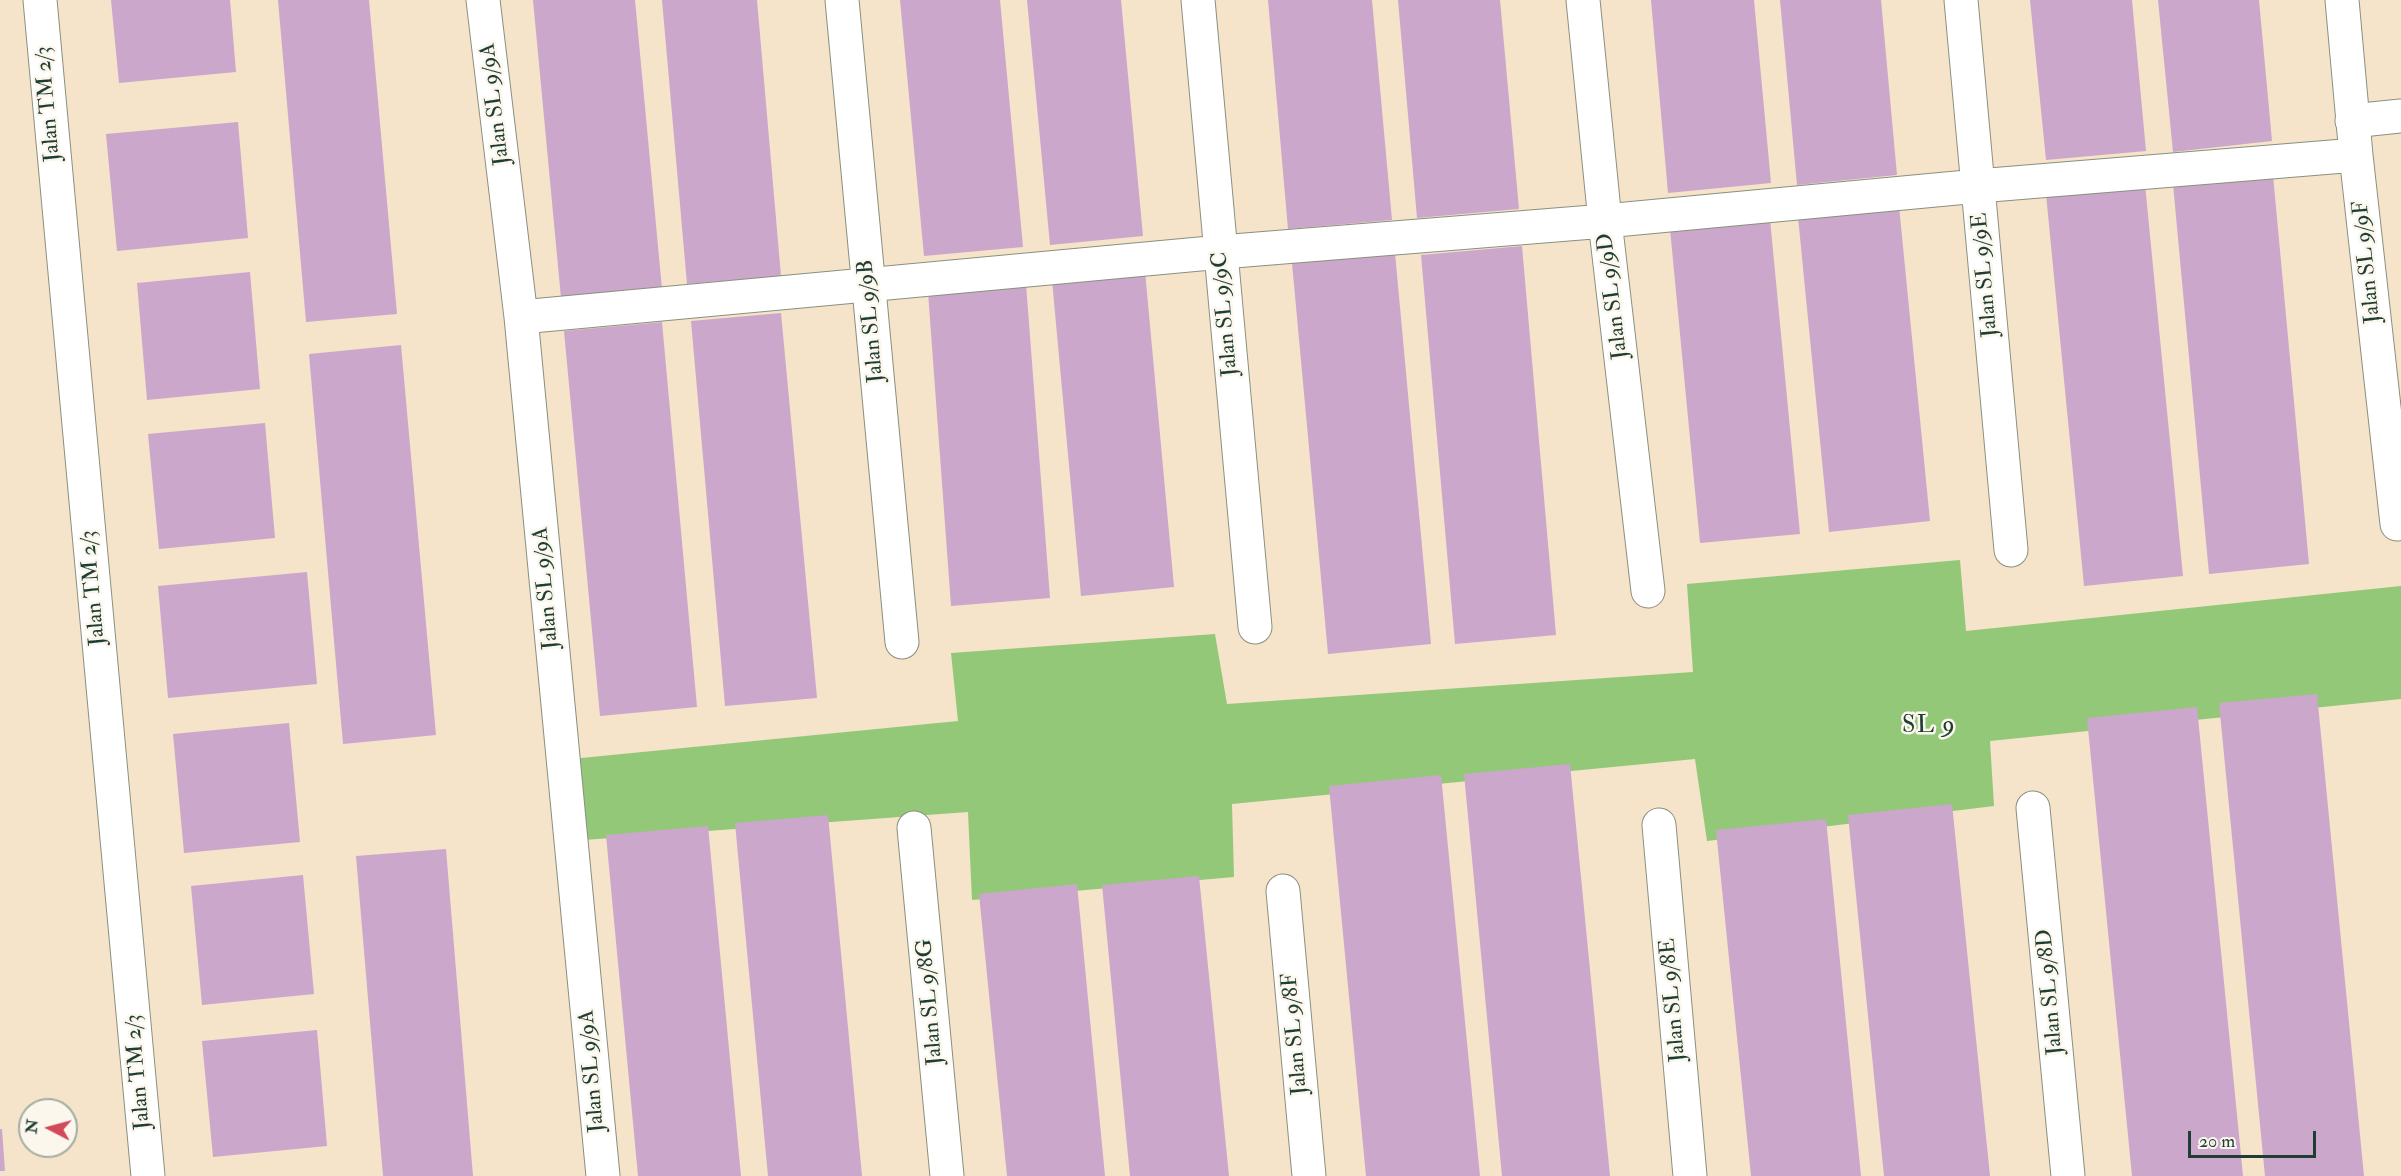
<!DOCTYPE html>
<style>
body{margin:0}
#map{position:relative;width:2401px;height:1176px;overflow:hidden;background:#f5e3ca;font-family:"IM FELL Double Pica",serif}
canvas{display:block}
.north{position:absolute;left:18px;top:1098px;width:60px;height:60px;box-sizing:border-box;background:#fbf7ec;border:2px solid #a3ada2;border-radius:50%;rotate:276deg;font-size:16px;font-weight:700;line-height:24px;text-align:center;color:#1f3d34}
.north::after{content:'';display:block;margin:auto;width:21px;height:27px;background:#d1495b;clip-path:polygon(50% 0,100% 100%,50% 72%,0 100%)}
.scale{position:absolute;left:2188px;top:1131px;width:128px;height:27px;box-sizing:border-box;border:3px solid #1f3d34;border-top:0;padding-left:8px;font-size:18px;line-height:21px;white-space:nowrap;color:#1f3d34;-webkit-text-stroke:4px #fbf7ec;paint-order:stroke}
</style>
<div id="map">
<canvas width="2401" height="1176"></canvas>
<div class="north">N</div>
<div class="scale">20 m</div>
</div>
<script>
const context = document.querySelector('canvas').getContext('2d');
context.lineJoin = 'round';
function paint(path, color) { context.fillStyle = color; context.fill(path, 'evenodd'); }
const poly = rows => new Path2D(rows.map(r => 'M' + r).join(''));
function stroke(path, color, width, dash) { context.strokeStyle = color; context.lineWidth = width; context.lineCap = dash ? 'butt' : 'round'; context.setLineDash(dash || []); context.stroke(path); }
function write(font, color, halo, rows, align = 'center') {
  context.font = font + ' "IM FELL Double Pica",serif'; context.lineWidth = 5; context.setLineDash([]); context.textBaseline = 'middle'; context.strokeStyle = halo; context.fillStyle = color; for (const [text, x, y, turn = 0] of rows) {
    context.save(); context.translate(x, y); context.rotate((+turn || 0) * Math.PI / 180); context.textAlign = isNaN(turn) ? turn : align; if (halo) context.strokeText(text, 0, 0); context.fillText(text, 0, 0); context.restore();
  }
}
paint(poly([
 [1960,560,1966,631,2401,586,2401,699,1990,741,1994,806,1707,841,1695,759,1232,804,1234,877,972,900,968,812,570,841,571,759,958,721,951,653,1215,634,1227,704,1693,672,1687,584]
]), '#93c879');
paint(poly([
 [111,0,230,0,236,72,119,83],
 [278,0,369,0,397,314,306,322],
 [533,0,635,0,662,289,561,298],
 [662,0,757,0,781,276,687,284],
 [900,0,1000,0,1023,247,924,256],
 [1027,0,1121,0,1143,236,1050,245],
 [1268,0,1372,0,1392,220,1288,229],
 [1398,0,1500,0,1519,209,1417,218],
 [1651,0,1754,0,1771,183,1668,193],
 [1780,0,1881,0,1897,175,1797,185],
 [2030,0,2132,0,2146,151,2046,160],
 [2158,0,2259,0,2272,141,2173,152],
 [238,122,248,238,117,251,106,134],
 [2273,175,2309,564,2209,574,2173,184],
 [2145,184,2183,576,2084,586,2046,194],
 [1899,206,1930,521,1829,532,1798,217],
 [1770,219,1800,534,1700,543,1670,229],
 [1522,246,1556,635,1455,644,1421,255],
 [1395,253,1431,644,1328,654,1292,263],
 [1145,271,1174,587,1081,596,1052,280],
 [250,272,260,389,147,400,137,283],
 [1026,284,1050,598,951,606,928,292],
 [781,313,817,698,725,706,691,321],
 [662,322,697,707,600,716,564,331],
 [401,345,436,735,343,744,309,354],
 [265,423,275,538,159,549,148,434],
 [307,572,317,684,168,698,158,586],
 [2317,694,2364,1176,2265,1176,2219,703],
 [2197,707,2243,1176,2132,1176,2087,718],
 [289,723,300,842,184,853,173,734],
 [1570,764,1610,1176,1502,1176,1464,774],
 [1441,775,1480,1176,1366,1176,1329,786],
 [1952,804,1990,1176,1884,1176,1848,815],
 [828,815,862,1176,768,1176,735,823],
 [1826,819,1861,1176,1751,1176,1716,830],
 [708,826,741,1176,638,1176,606,835],
 [446,849,473,1176,383,1176,356,856],
 [303,875,314,994,202,1005,191,886],
 [1199,876,1229,1176,1130,1176,1102,885],
 [1077,884,1105,1176,1007,1176,979,894],
 [317,1030,327,1146,213,1157,202,1041],
 [0,1129,2,1129,5,1171,0,1171]
]), '#cba7cb');
const minor = poly([
 [40,0,148,1176],
 [483,0,521,317,603,1176],
 [842,0,902,642],
 [1198,0,1255,627],
 [1583,0,1605,221,1648,591],
 [1961,0,2011,550],
 [2342,0,2356,155,2397,524],
 [2352,121,2401,116],
 [521,317,1221,252,1605,221,1978,186,2356,155],
 [2033,808,2068,1176],
 [1659,825,1690,1176],
 [914,828,947,1176],
 [1283,891,1309,1176]
]);
stroke(minor, '#8a907f', 35);
stroke(minor, '#fff', 33);
write('22px', '#1f3d34', '#fbf7ec', [
 ["Jalan TM 2/3",49,104,-95],
 ["Jalan SL 9/9A",496,104,-97],
 ["Jalan SL 9/9F",2368,262,-96],
 ["Jalan SL 9/9E",1986,275,-95],
 ["Jalan SL 9/9D",1614,296,-97],
 ["Jalan SL 9/9C",1226,314,-95],
 ["Jalan SL 9/9B",872,321,-95],
 ["Jalan TM 2/3",94,588,-95],
 ["Jalan SL 9/9A",547,588,-95],
 ["Jalan SL 9/8D",2051,992,-95],
 ["Jalan SL 9/8E",1674,1000,-95],
 ["Jalan SL 9/8G",931,1002,-95],
 ["Jalan SL 9/8F",1296,1034,-95],
 ["Jalan SL 9/9A",593,1071,-95],
 ["Jalan TM 2/3",139,1072,-95]
]);
context.letterSpacing = '1.5px';
write('24px', '#1f3d34', '#fbf7ec', [
 ["SL 9",1929,727]
]);
context.letterSpacing = '0px';
</script>
